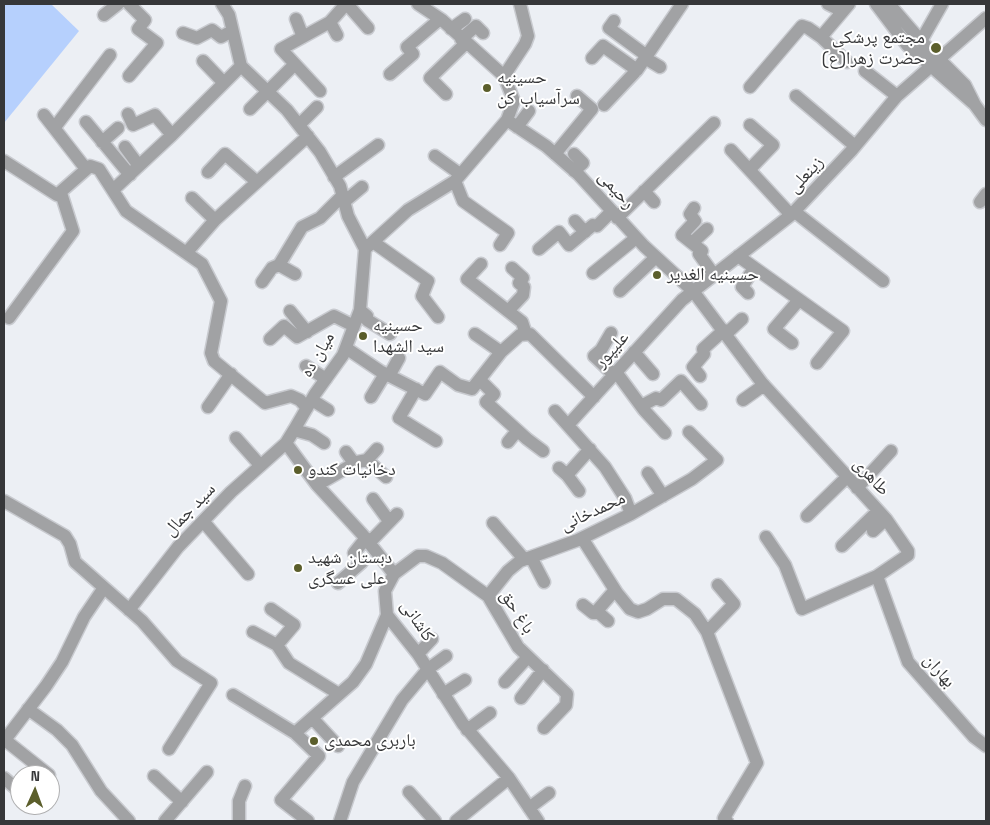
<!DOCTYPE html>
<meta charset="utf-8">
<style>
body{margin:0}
#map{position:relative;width:990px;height:825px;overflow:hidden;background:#eceff4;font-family:"Space Grotesk",sans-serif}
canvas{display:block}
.frame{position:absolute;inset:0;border:5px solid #363739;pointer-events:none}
.north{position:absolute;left:10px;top:765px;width:50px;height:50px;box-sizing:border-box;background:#fff;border:1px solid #afafb0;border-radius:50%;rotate:2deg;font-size:14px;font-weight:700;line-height:20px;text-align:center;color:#363739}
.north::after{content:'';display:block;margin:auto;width:18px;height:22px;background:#5b5e2b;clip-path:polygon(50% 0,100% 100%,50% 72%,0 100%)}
</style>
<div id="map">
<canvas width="990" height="825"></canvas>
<div class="frame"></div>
<div class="north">N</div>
</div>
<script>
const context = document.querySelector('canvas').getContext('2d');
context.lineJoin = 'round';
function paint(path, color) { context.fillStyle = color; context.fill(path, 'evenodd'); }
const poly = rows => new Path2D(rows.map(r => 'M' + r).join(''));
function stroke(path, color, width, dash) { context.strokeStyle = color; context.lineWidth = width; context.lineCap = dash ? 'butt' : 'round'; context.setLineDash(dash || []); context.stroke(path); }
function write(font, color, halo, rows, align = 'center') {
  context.font = font + ' "Space Grotesk","Noto Naskh Arabic",sans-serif'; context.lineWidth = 4; context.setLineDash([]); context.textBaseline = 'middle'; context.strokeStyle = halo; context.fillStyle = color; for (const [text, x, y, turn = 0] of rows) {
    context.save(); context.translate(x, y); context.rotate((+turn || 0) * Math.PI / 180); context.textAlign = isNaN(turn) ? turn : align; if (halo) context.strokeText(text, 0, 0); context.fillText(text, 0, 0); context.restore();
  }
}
paint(poly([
 [4,4,51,4,79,31,4,123]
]), '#b6d0fd');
const minor = poly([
 [222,4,229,15,241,66,287,110,320,152,340,186,348,216,365,249],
 [347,4,368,28],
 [828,4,842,11],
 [876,4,907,45,973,103],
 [889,4,921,41,965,85,975,105,986,120],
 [104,15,118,4],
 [296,19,303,37],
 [614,21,609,28,647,56],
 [330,22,337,35],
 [451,29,465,19],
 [183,33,197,38,212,30,221,37,232,31],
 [821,37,849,4],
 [461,39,476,26,483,33],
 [921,41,942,4],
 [592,58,603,46,637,70],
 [645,58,660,67],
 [203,61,224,83],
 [865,71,897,96],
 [390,74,413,54,407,47,440,19],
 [129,76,157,43,138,29,145,20,129,4],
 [504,76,525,44,528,36,520,4],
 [750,87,802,26,808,28,821,37,847,62],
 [320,91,281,49,330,22,346,4],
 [446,94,430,78,466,43],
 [796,96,855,146],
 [604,105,637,70,682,4],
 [250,109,295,64],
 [128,114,133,125,155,115,172,135],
 [44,115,86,169],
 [507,120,546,146,578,174,644,246,693,291,762,383,886,519,908,551,908,555,877,576,802,609,785,565,766,537],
 [86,122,130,175],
 [299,125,317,107],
 [55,127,110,55],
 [517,127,529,111],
 [102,142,118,128],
 [125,147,139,166],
 [731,150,791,215],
 [555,154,592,109,577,96],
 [574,154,583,163,574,171],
 [435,156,460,174],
 [4,161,57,195,90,166,99,169,126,211,202,264,221,301,211,353,214,361,265,403,291,396,300,400,307,408],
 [750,169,773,145,750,125],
 [208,172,225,154,257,182],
 [334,177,378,145],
 [455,181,463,201,508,233,500,245],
 [113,190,172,135,241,66],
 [644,191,654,202],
 [192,198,215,220],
 [344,202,362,187],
 [980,202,986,194],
 [694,208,690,214,695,221,682,235,702,251,699,254,714,275],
 [795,212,883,281],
 [617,218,714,123],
 [575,221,585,232],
 [373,242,428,281,422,296,438,317],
 [692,243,707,229],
 [365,249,408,210,455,181,507,120,514,101,504,76,442,20,418,4],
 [539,249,559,232,569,245,593,225,597,226,611,212],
 [187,252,215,220,308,136],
 [738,256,843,331,817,363],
 [481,264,467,279,522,322,526,334],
 [279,265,302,227,320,218,342,196],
 [279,265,295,274],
 [593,273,636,238],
 [262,282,272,268,279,265],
 [620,291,656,257],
 [748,293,742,287,754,268],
 [360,310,367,316,367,320,390,334],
 [290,311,307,332],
 [508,311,523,295,524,287,519,283,523,278,512,268],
 [9,318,73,231,61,193],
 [611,333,601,350,594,356,614,375],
 [727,333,742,319],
 [475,334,501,352],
 [270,339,284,326,297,337,334,316,354,326],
 [792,343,774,329,799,300],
 [346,348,380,371,425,394,440,372,458,385,472,389,501,352,520,335,530,334,594,397],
 [634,352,653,374],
 [306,366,326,379],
 [616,372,644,410,665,433],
 [389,376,399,358],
 [700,376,693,367,704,354,703,349,724,330],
 [480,380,494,394,486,402,527,439,543,451],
 [416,389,399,418,436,441],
 [371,397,385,374],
 [312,400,328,410],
 [743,400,764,385],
 [641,406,656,398,661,400,681,381,701,404],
 [208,407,231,374],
 [555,411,605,467,625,498,631,514],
 [568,425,682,300,791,215,852,150,897,96,986,18],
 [294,430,312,435,324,443],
 [236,438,260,465],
 [508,442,517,431],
 [286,443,317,485,362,534,394,574,385,591,387,615,418,654,463,724,509,778,538,821],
 [346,452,354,463],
 [367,460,386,477],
 [367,460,377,449],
 [559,468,567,475,579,491],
 [648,473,663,496],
 [567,475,590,449],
 [317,485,357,462,367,460],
 [857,488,891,451],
 [373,499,389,521],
 [4,501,65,536,70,544,75,562,142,621,177,661,211,683,169,749],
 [807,516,847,477],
 [203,521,248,574],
 [493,523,524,559],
 [873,531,886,519],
 [582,538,617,593,630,609,638,612,647,609,663,599,676,599,695,614,707,632,757,763,724,818,727,821],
 [369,543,397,514],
 [842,546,878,511],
 [531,557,544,582],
 [394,574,418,556,426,556,442,563,488,596,518,647,567,694,566,705,544,728],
 [877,576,908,662,974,737,986,746],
 [338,583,362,562,354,553,366,538],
 [488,596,508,571,520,561,578,540,631,514,692,479,717,460,689,432],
 [583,605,593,613,599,613,608,621],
 [271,609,294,625,277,645],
 [129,610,178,547,231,492,286,443,294,430,315,394,343,355,360,310,365,249],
 [595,613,615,590],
 [253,632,277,645,289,663,339,694],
 [707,632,734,604,718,585],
 [418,654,432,639],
 [505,682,528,657],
 [443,694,465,680],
 [233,695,295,733,319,756,281,800,308,821],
 [521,698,543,670],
 [28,709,57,730,72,745,101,791,129,821],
 [313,719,338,746],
 [467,730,490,713],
 [295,733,353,682,366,664,387,615],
 [5,740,49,775],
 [4,741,46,686,62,662,84,617,103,589],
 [154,776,182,802],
 [4,778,20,792],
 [409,792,435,821],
 [35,805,36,806],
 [529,808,549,793],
 [165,821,207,772],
 [239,821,239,801,245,786],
 [340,821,353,782,402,700,428,669,446,656],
 [456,821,509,778]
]);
stroke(minor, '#c8cacf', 15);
stroke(minor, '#a1a2a4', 12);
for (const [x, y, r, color] of [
 [936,48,6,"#5b5e2b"],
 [487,88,5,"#5b5e2b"],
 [657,275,5,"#5b5e2b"],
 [363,336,5,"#5b5e2b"],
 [298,470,5,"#5b5e2b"],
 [298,568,5,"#5b5e2b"],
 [314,741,5,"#5b5e2b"]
]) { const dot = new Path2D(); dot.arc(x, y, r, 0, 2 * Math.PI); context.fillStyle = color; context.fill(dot); stroke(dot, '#fff', 2); }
write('18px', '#363739', '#fff', [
 ["مجتمع پرشکی",925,38,"right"],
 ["حضرت زهرا(ع)",925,59,"right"],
 ["حسینیه",497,78],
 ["سرآسیاب کن",497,99],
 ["حسینیه الغدیر",667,275],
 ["حسینیه",373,326],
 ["سید الشهدا",373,347],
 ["دخانیات کندو",308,470],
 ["دبستان شهید",308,558],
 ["علی عسگری",308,579],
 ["باربری محمدی",324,741]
], 'left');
write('18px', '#363739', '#fff', [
 ["زینعلی",806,175,-47],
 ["رحیمی",616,190,48],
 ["علیپور",612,350,-48],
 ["میان ده",318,355,-59],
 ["طاهری",871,477,48],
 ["سید جمال",190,510,-46],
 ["محمدخانی",593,512,-25],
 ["باغ حق",517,612,57],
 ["کاشانی",417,621,56],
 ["بهاران",939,671,49]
]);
</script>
